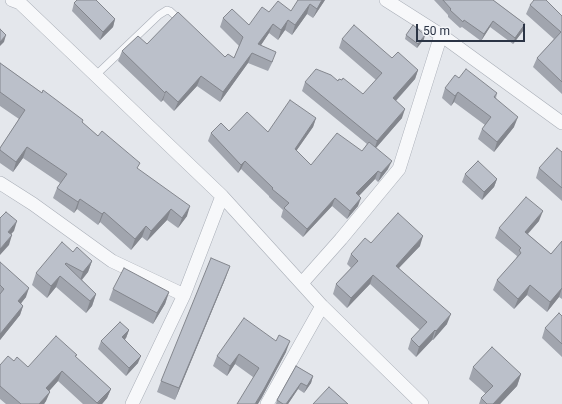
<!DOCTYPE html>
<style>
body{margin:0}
#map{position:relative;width:562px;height:404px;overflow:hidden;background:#e4e7ec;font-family:Roboto,sans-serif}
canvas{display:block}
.scale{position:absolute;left:416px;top:24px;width:109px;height:18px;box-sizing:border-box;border:2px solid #2b3445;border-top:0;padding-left:5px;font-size:12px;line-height:14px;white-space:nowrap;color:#2b3445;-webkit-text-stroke:3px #f4f6f9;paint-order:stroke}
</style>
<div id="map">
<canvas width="562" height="404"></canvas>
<div class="scale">50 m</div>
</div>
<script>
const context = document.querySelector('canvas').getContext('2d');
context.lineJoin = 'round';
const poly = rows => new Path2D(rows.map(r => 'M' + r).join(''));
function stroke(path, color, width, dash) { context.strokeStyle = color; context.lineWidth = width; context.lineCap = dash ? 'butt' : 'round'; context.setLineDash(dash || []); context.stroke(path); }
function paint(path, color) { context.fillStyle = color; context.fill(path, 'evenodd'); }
const service = poly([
 [95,76,159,15,167,10,170,11,181,21]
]);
const minor = poly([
 [12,0,20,3,222,196,322,306,422,404],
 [386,0,441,35,562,123],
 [0,183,33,204,112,261,184,295],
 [302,283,341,239,399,169,441,35],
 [132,404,184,295,222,196],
 [267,404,322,306]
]);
stroke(service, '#a9aeb7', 8);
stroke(minor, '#a9aeb7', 14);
stroke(service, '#f7f8fa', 7);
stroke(minor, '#f7f8fa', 13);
paint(poly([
 [325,0,313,18,307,14,292,35,285,30,278,40,269,33,261,45,273,61,268,71,248,63,220,102,197,86,174,111,163,100,161,102,118,61,122,51,147,44,234,58,239,46,220,27,223,18,249,25,269,12,291,11],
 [434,0,493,0,525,24,523,31,513,44,490,27,481,41,462,27,460,28,448,17,448,15],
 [74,3,115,19,113,27,100,40,72,11],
 [530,5,562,16,562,94,533,67,537,58,554,39,526,14],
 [406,35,424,39,417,48,405,39],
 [342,39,392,58,418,70,415,79,396,101,402,118,376,148,388,169,378,182,375,179,359,196,358,206,347,219,332,206,303,237,281,217,283,210,269,197,269,196,241,169,238,173,208,141,211,133,229,131,268,132,316,118,313,127,296,151,311,165,362,151,367,144,302,91,305,82,338,81,363,94,376,80,339,48],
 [0,63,42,93,83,120,82,122,98,136,138,169,187,216,178,228,167,220,147,241,142,237,131,250,100,222,98,225,77,209,74,213,53,198,57,188,60,183,23,158,13,172,0,163,0,148,19,119,0,106],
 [459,78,497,93,496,98,514,127,494,152,478,139,482,129,485,125,454,102,451,106,442,98,445,88],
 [562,152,562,201,536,178,539,168],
 [465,174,497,179,494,187,482,200,462,182],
 [539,221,528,234,551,254,562,241,562,299,559,297,547,312,527,295,514,309,493,290,497,280,516,259,517,256,495,238,499,228],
 [371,243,420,246,399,268,447,324,433,340,432,340,416,357,408,349,411,339,420,330,370,284,347,308,333,294,336,284,351,268,347,264,351,254],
 [73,252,92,261,88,272,82,280,96,294,92,306,86,313,56,287,47,298,32,285,36,273],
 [0,262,26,297,21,303,23,306,20,315,0,340],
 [226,277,175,400,157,392,161,381],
 [113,289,169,292,165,304,153,324,109,300],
 [562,316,562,357,542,338,545,328],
 [129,330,126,338,125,339,138,363,126,376,98,349,101,341],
 [286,352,261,399,253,377,235,364,227,376,213,366,217,356],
 [76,357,111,389,107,398,102,404,83,404,58,381,49,391,46,401,44,404,6,404,0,399,0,365,14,361,28,367],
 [296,366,313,376,311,383,304,393,298,389,288,404,276,404,277,400],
 [473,367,521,374,517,386,500,404,479,404,481,398,486,394,469,379]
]), '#a1a5ae');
paint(poly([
 [322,0,325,0,313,18,317,9],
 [310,4,307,14,292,35,295,25],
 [115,19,113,27,100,40,103,32],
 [288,20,285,30,278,40,281,30],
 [493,21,490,27,481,41,484,34],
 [273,24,269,33,255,54,258,44],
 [525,24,523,31,513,44,515,38],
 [6,35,4,42,0,46,0,42],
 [425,35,424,39,417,48,418,44],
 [252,53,248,63,220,102,223,92],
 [418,70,415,79,390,107,393,98],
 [201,76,197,86,174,111,178,102],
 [166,91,163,100,161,102,165,93],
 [458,92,454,102,451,106,455,96],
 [405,109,402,118,374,150,377,141],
 [518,117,514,127,494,152,497,142],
 [316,118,313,127,292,157,295,149],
 [27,147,23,158,13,172,16,162],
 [245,161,241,169,238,173,241,165],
 [392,161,388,169,378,182,381,173],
 [378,171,375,179,353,202,356,193],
 [497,179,494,187,482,200,484,192],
 [335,198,332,206,303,237,307,229],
 [361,198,358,206,347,219,350,211],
 [80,199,77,209,74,213,78,202],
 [190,206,187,216,178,228,182,218],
 [171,209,167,220,147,241,151,231],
 [543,211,539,221,521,241,525,232],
 [104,212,100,222,98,225,102,214],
 [17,221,14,231,5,241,8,232],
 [146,226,142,237,131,250,135,239],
 [12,235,9,245,0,255,0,249],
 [423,236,420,246,392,275,396,266],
 [92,261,88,272,79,283,83,272],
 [230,266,226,277,175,400,179,388],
 [373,275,370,284,347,308,351,298],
 [60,276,56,287,47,298,51,286],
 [530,285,527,295,514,309,518,299],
 [29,288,26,297,15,311,18,301],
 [562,288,559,297,547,312,550,302],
 [169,292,165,304,153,324,157,313],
 [96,294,92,306,86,313,90,301],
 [23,306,20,315,0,340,0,334],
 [451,314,447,324,433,340,436,331],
 [129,330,126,338,119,345,122,337],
 [435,330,432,340,416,357,419,347],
 [290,341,286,352,261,399,258,404,255,404],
 [239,354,235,364,227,376,230,366],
 [141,356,138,363,126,376,129,368],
 [62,371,58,381,43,398,46,388],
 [521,374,517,386,500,404,493,404],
 [313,376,311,383,304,393,307,386],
 [301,383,298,389,288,404,286,404],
 [111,389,107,398,102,404,97,404],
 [50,392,46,401,44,404,39,404]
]), '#83868d');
const building = poly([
 [77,0,96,0,115,19,103,32,74,3,77,0],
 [298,0,322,0,317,9,310,4,295,25,288,20,281,30,273,24,258,44,276,52,272,62,252,53,223,92,201,76,178,102,166,91,165,93,122,51,138,36,147,44,178,12,225,57,228,54,234,58,243,37,223,18,232,9,249,25,262,7,269,12,278,1,291,11,298,0],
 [443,0,493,0,525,24,515,38,493,21,484,34,464,20,463,22,450,10,451,9,443,0],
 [534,0,546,0,562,16,562,82,537,58,561,32,530,5,534,0],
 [354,25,392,58,398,52,418,70,393,98,405,109,377,141,305,82,316,69,331,75,338,81,339,79,342,80,343,78,363,94,382,73,342,39,354,25],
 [413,25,425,35,418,44,406,35,413,25],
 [0,29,6,35,0,42,0,29],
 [0,63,42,93,43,90,83,120,82,122,98,136,102,131,140,163,137,168,190,206,182,218,171,209,151,231,146,226,135,239,104,212,102,214,80,199,78,202,57,188,67,174,27,147,16,162,0,150,0,148,25,110,0,92,0,63],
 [466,69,497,93,494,97,518,117,497,142,482,129,491,117,458,92,455,96,445,88,455,75,459,78,466,69],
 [290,100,316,118,295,149,311,165,337,133,362,151,369,142,392,161,381,173,378,171,356,193,361,198,350,211,335,198,307,229,284,208,289,203,272,189,273,188,245,161,241,165,211,133,221,123,229,131,247,112,268,132,290,100],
 [557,148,562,152,562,188,539,168,557,148],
 [478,161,497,179,484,192,465,174,478,161],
 [526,197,543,211,525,232,551,254,562,241,562,288,550,302,530,285,518,299,497,280,521,253,519,250,521,248,499,228,526,197],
 [6,212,17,221,8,232,12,235,0,249,0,218,6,212],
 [398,213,423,236,396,266,451,314,436,331,435,330,419,347,411,339,427,322,373,275,351,298,336,284,358,261,351,254,365,238,371,243,398,213],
 [62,242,73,252,77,247,92,261,83,272,66,263,65,264,96,294,90,301,60,276,51,286,36,273,62,242],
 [211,258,230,266,179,388,161,381,211,258],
 [0,262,29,288,18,301,23,306,0,334,0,294,4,289,0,285,0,262],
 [124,268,169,292,157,313,113,289,124,268],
 [559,313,562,316,562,344,545,328,559,313],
 [244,318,276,341,279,335,290,341,264,389,255,404,237,404,259,368,239,354,230,366,217,356,244,318],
 [120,322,129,330,122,337,141,356,129,368,101,341,120,322],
 [56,336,77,355,75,356,111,389,97,403,62,371,46,388,50,392,39,404,21,404,0,386,0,365,8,356,14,361,17,357,28,367,56,336],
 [492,347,521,374,493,404,487,404,481,398,493,386,473,367,492,347],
 [296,366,313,376,307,386,301,383,286,404,283,404,277,400,296,366],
 [329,387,348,404,313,404,329,387]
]);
paint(building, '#bbc0ca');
stroke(building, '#83868d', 1);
</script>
